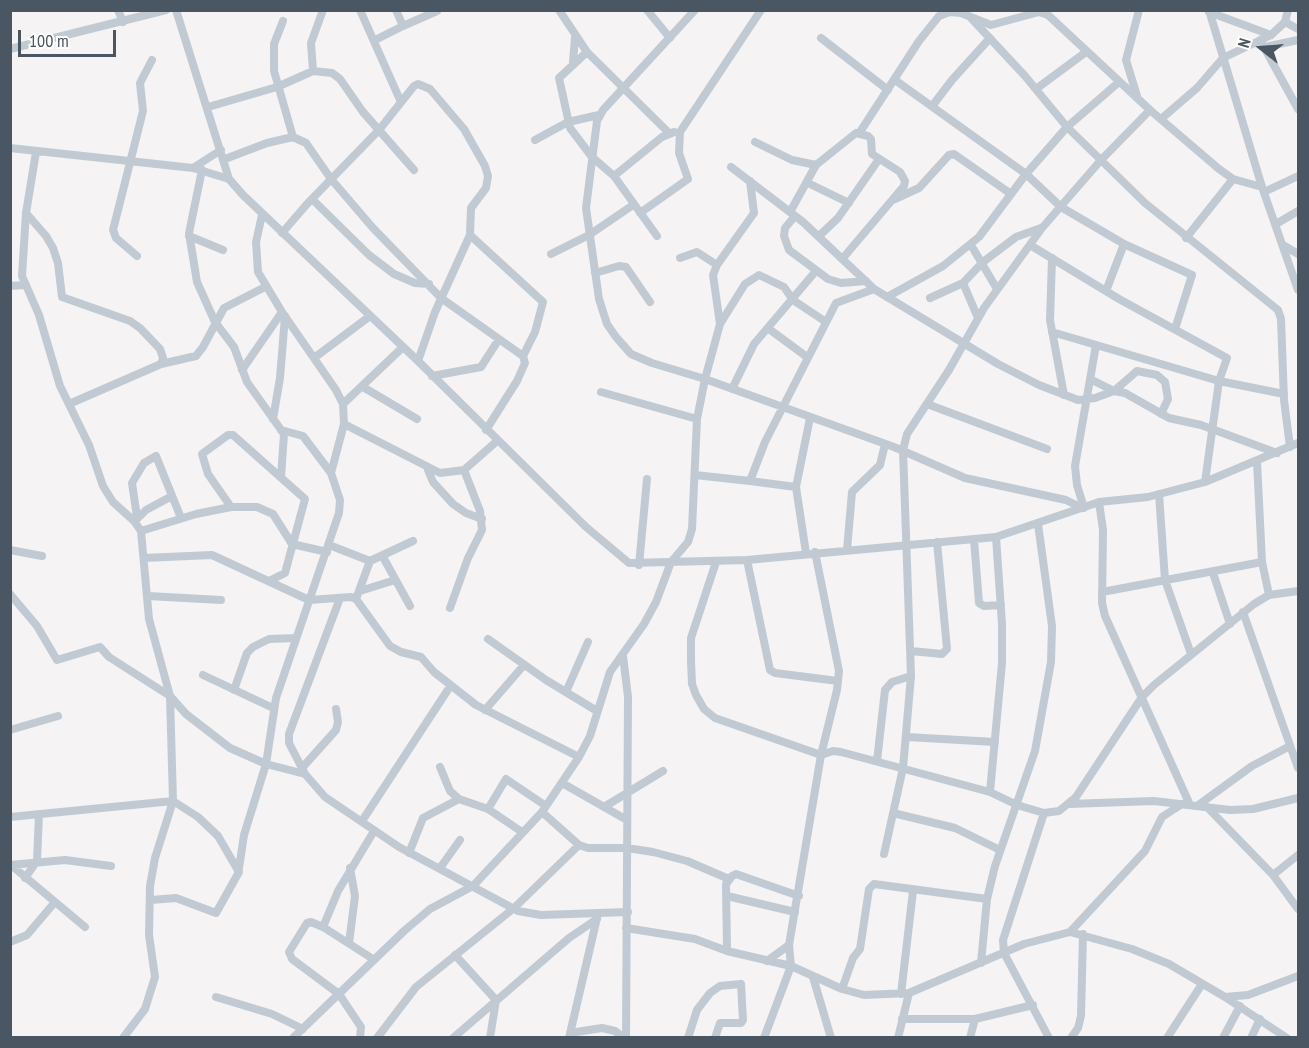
<!DOCTYPE html>
<style>
body{margin:0}
#map{position:relative;width:1309px;height:1048px;overflow:hidden;background:#f5f3f3;font-family:"PT Sans Narrow",sans-serif}
canvas{display:block}
.frame{position:absolute;inset:0;border:12px solid #4a5661;pointer-events:none}
.north{position:absolute;left:1231px;top:18px;width:60px;height:60px;-webkit-text-stroke:4px #fff;paint-order:stroke;rotate:287deg;font-size:16px;font-weight:700;line-height:24px;text-align:center;color:#4a5661}
.north::after{content:'';display:block;margin:auto;width:21px;height:27px;background:#4a5661;clip-path:polygon(50% 0,100% 100%,50% 72%,0 100%)}
.scale{position:absolute;left:18px;top:30px;width:98px;height:27px;box-sizing:border-box;border:3px solid #4a5661;border-top:0;padding-left:8px;font-size:18px;line-height:21px;white-space:nowrap;color:#4a5661;-webkit-text-stroke:4px #fff;paint-order:stroke}
</style>
<div id="map">
<canvas width="1309" height="1048"></canvas>
<div class="frame"></div>
<div class="north">N</div>
<div class="scale">100 m</div>
</div>
<script>
const context = document.querySelector('canvas').getContext('2d');
context.lineJoin = 'round';
const poly = rows => new Path2D(rows.map(r => 'M' + r).join(''));
function stroke(path, color, width, dash) { context.strokeStyle = color; context.lineWidth = width; context.lineCap = dash ? 'butt' : 'round'; context.setLineDash(dash || []); context.stroke(path); }
stroke(poly([
 [118,10,123,22],
 [176,10,229,179,243,195,418,361,586,527,629,563,747,560,996,537,1099,502,1148,497,1205,482,1298,443],
 [360,10,400,100],
 [559,10,587,52,669,133],
 [647,10,670,38],
 [695,10,603,110,597,121,586,208,599,299,607,324,616,337,631,354,652,363,705,379,894,447,965,478,1066,500,1082,508],
 [1209,10,1262,187,1298,290],
 [1209,12,1271,35],
 [971,18,1025,76,1067,127,1145,203,1278,310,1281,319,1284,400,1290,447],
 [283,21,274,44,274,71,293,137],
 [1285,22,1298,29],
 [403,26,437,11],
 [821,38,888,90],
 [375,40,403,26,396,10],
 [1260,40,1298,109],
 [1265,47,1298,40],
 [10,49,166,10],
 [587,52,559,78,570,128,592,157,614,176,657,236],
 [573,62,575,37],
 [313,71,311,43,323,10],
 [895,80,1026,174,1061,207,1124,244,1192,275,1175,329],
 [1036,89,1086,52],
 [1137,96,1126,60,1139,10],
 [933,105,952,80,990,38],
 [208,107,277,87,313,71,332,73,340,79,363,112,414,170],
 [1161,119,1197,88,1223,58,1271,35,1285,22,1288,10],
 [860,132,919,41,939,16,950,12,961,13,991,25,1039,12,1048,15,1150,110,1219,169,1233,179,1262,187],
 [535,140,568,122,599,115],
 [755,142,792,160,816,165],
 [10,148,193,168,229,179],
 [36,152,26,213,22,276,39,315,60,386,89,445,103,486,113,502,134,521,141,531,149,619,170,696,173,801,155,858,150,886,149,935,155,977,145,1009,123,1038],
 [225,159,267,143,293,137,306,143,331,179,373,228,441,298,523,356],
 [731,167,803,222,874,289,998,364,1039,385,1078,400,1095,398,1114,391,1125,393,1169,418,1201,425,1277,453],
 [193,168,221,150],
 [202,170,189,233,197,282,215,322,234,347,247,382,284,434,281,477],
 [614,176,662,137,674,132],
 [808,183,849,203],
 [1264,192,1298,176],
 [312,199,369,255,394,274,415,283,429,284],
 [895,199,919,188,949,155,954,154,1011,194],
 [790,212,816,165,856,133,868,136,871,139,872,154,900,172,905,181,904,186,843,258],
 [26,213,46,236,53,248,58,263,62,297,130,321,140,328,160,349,163,358,161,364],
 [640,213,688,179,679,153,680,132,761,10],
 [795,216,785,228,784,236,789,250,828,279,841,283,866,281],
 [1276,224,1298,211],
 [282,233,307,204,379,130,414,86,418,84,430,89,464,129,485,166,488,176,486,188,471,208,470,235,435,312,418,361],
 [470,235,543,302,535,332,523,356,525,363,517,381,486,430],
 [189,236,223,250],
 [819,236,838,218,879,159],
 [1186,238,1233,179],
 [971,245,997,289],
 [1030,245,1119,299,1227,358,1219,381,1205,482],
 [1283,245,1298,254],
 [551,254,589,235,633,205],
 [137,256,116,238,113,230,143,111,140,83,152,60],
 [680,258,697,252,717,265],
 [1052,258,1050,320,1064,395],
 [595,273,619,266,626,267,650,302],
 [963,283,978,318],
 [10,286,25,285],
 [1106,291,1124,244],
 [887,297,943,266,979,237,1026,174,1067,127,1119,82],
 [930,298,963,283,983,262,1016,237,1041,228],
 [720,324,713,275,717,265,754,213,750,181],
 [769,329,807,357],
 [1052,332,1219,381,1284,394],
 [314,358,370,316],
 [242,370,282,312],
 [432,376,481,367,499,339],
 [1090,379,1114,391,1137,371,1157,375,1165,382,1168,399,1161,414],
 [363,387,417,419],
 [732,389,754,344,815,272],
 [601,392,697,419],
 [69,404,161,364,196,356,203,347,224,308,265,287],
 [343,404,403,347],
 [927,404,1047,449],
 [273,419,280,378,285,316],
 [344,424,440,473,464,470,497,441],
 [281,430,303,436,331,473],
 [1257,462,1262,562,1269,595],
 [428,470,433,482,453,504,466,513,482,519],
 [695,475,750,481,765,442,836,303,874,289],
 [750,481,796,487,806,553],
 [796,487,810,418],
 [1159,494,1165,580,1191,654],
 [1099,502,1103,530,1102,603,1105,616,1190,805],
 [231,507,208,474,202,454,228,435,233,435,305,499,285,573,269,581],
 [1084,508,1077,485,1075,466,1096,345],
 [137,517,132,483,144,463,156,456,181,518],
 [135,521,146,510,172,496],
 [141,531,196,514,231,507,257,507,273,514,292,544,327,552],
 [974,540,979,603,984,606,1001,605],
 [329,545,370,561,356,599],
 [10,550,42,556],
 [847,550,852,492,880,465,885,444],
 [383,557,410,606],
 [144,558,212,555,309,600,351,597,356,599,390,646,401,652,421,657,434,672,476,705,579,757],
 [747,560,770,670,775,673,838,681],
 [370,561,413,541],
 [716,562,691,638,691,661,692,684,696,695,704,709,715,718,821,755,833,751,841,752,990,792,1017,805,1044,813,1059,811,1076,797,1142,697,1154,685,1254,604,1269,595,1298,591],
 [639,565,647,479],
 [1213,573,1230,624],
 [360,591,395,580],
 [1102,592,1262,562],
 [10,594,37,626,57,660,100,647,109,657,170,696,186,714,230,748,266,764,305,774,325,797,399,847,518,911,541,915,628,912],
 [148,596,221,600],
 [450,608,468,558,482,530,480,511,464,470],
 [1243,612,1298,768],
 [488,639,546,680,597,711],
 [911,651,942,654,947,649,937,542],
 [623,656,628,697,626,1038],
 [203,675,273,708],
 [234,690,247,653,253,647,269,639,296,638],
 [566,692,588,642],
 [485,710,524,665],
 [10,730,58,716],
 [907,737,995,742],
 [877,761,885,690,892,682,911,676],
 [440,767,450,791,459,799,488,809,522,832],
 [302,768,336,730,338,722,336,709],
 [305,774,289,743,289,734,340,598],
 [562,783,627,820],
 [990,792,1002,663,1002,624,996,537],
 [1069,804,1154,801,1230,810,1253,809,1298,798],
 [1197,806,1252,766,1290,746],
 [604,807,663,771],
 [1207,807,1273,875,1298,909],
 [488,809,506,779,546,806],
 [542,812,579,845,588,848,627,848,653,852,687,861,729,879],
 [893,813,955,828,1000,850],
 [1044,813,1003,940,1004,953,1049,1038],
 [10,817,173,801,198,817,218,836,239,872,216,913,176,898,151,900],
 [362,821,451,685],
 [409,853,423,818,459,799],
 [884,854,903,768,911,676,903,450,907,434,949,370,984,308,1042,228,1101,160,1150,110],
 [10,865,65,860,111,866],
 [11,865,85,927],
 [239,868,244,835,266,764,276,698,339,513,340,500,331,473,344,424,343,404,336,390,282,312,258,272,256,242,262,215],
 [440,868,460,840],
 [1273,875,1298,855],
 [25,878,37,861,39,814],
 [727,896,795,912],
 [323,927,338,891,374,831],
 [626,928,695,939,727,951,791,966,842,989,864,995,909,993,1024,944,1070,932,1132,949,1169,964,1225,997,1248,995,1298,976],
 [1070,932,1145,851,1162,817,1182,804],
 [10,942,27,935,55,902],
 [349,943,355,896,350,868],
 [727,951,726,884,732,876,736,874,799,896],
 [455,955,496,1000,490,1038],
 [767,961,789,945],
 [981,963,987,899,995,866,1035,751,1051,662,1052,626,1038,524],
 [813,977,831,1038],
 [842,989,853,958,860,949,869,889,874,884,987,899],
 [901,994,913,891],
 [216,997,272,1014,303,1029],
 [1225,997,1287,1038],
 [902,1019,975,1019,1033,1005],
 [570,1033,602,1028,615,1031,624,1038],
 [293,1038,404,931,430,909,473,886,542,812,579,757,590,736,610,672,644,624,656,602,671,562,688,542,692,529,697,419,705,379,720,324,745,284,759,275,784,287,793,300,826,322],
 [360,1038,361,1027,339,994,292,959,289,952,307,923,311,922,323,927,373,959],
 [377,1038,416,987,514,908,579,845],
 [453,1038,569,938,597,919],
 [569,1038,597,918],
 [688,1038,697,1010,710,993,720,986,741,984,743,1020,741,1023,720,1023,715,1038],
 [764,1038,791,966,789,945,821,755,837,690,839,671,815,552],
 [898,1038,909,993],
 [970,1038,975,1019],
 [1071,1038,1078,1028,1081,1016,1083,934],
 [1167,1038,1202,984],
 [1223,1038,1240,1006],
 [1251,1038,1260,1019]
]), '#c1cad2', 8);
</script>
